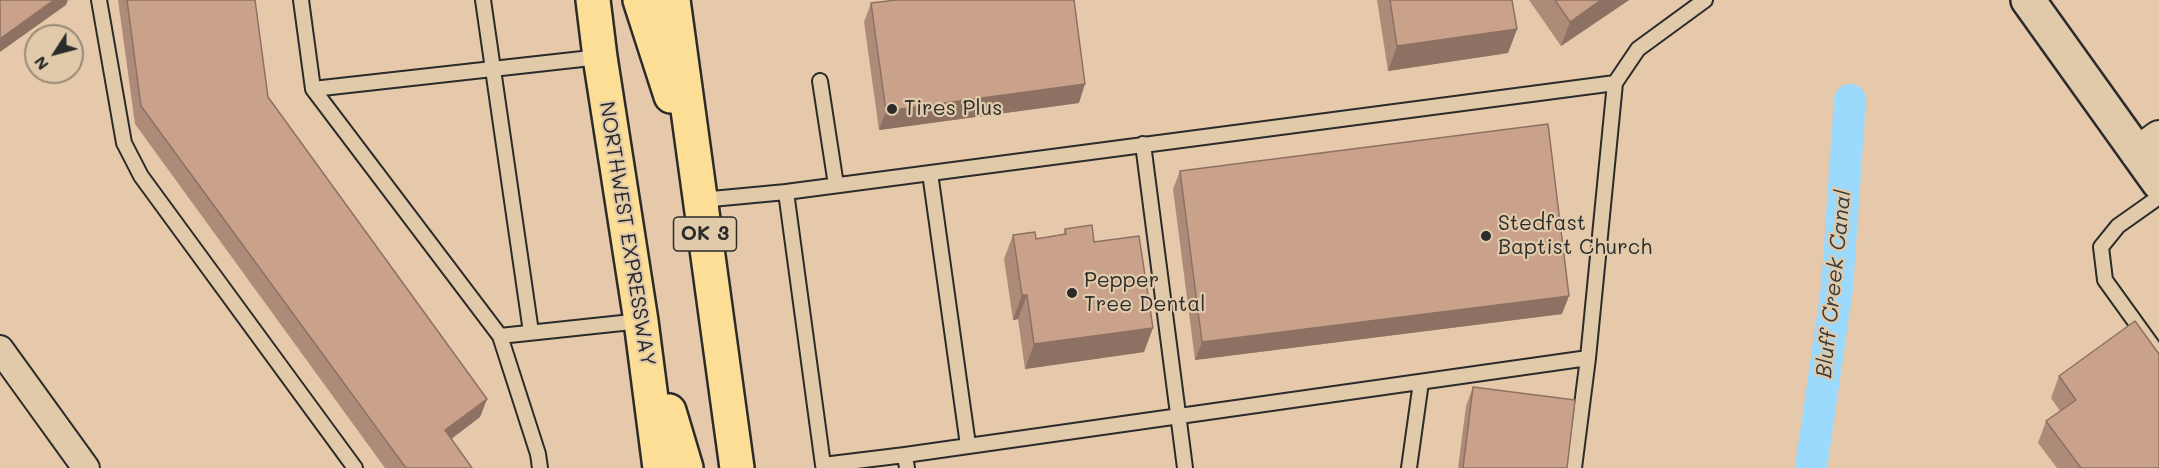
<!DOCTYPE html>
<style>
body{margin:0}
#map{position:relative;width:2159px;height:468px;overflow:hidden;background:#e5c9aa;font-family:Mali,sans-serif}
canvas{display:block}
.north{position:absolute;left:24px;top:24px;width:60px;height:60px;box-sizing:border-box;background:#e1caaa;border:2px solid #988a77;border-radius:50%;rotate:234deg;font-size:16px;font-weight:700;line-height:24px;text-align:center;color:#2b2b2b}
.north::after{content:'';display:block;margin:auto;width:21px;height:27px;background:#2b2b2b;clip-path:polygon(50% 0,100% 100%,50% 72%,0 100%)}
</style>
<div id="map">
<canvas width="2159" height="468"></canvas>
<div class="north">N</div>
</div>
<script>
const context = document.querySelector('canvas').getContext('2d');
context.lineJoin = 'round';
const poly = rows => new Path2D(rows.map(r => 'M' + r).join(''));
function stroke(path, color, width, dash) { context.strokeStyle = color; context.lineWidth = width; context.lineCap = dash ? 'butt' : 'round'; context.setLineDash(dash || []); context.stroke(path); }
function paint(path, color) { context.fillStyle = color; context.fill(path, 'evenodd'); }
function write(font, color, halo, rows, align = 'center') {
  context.font = font + ' Mali,sans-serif'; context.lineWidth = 4.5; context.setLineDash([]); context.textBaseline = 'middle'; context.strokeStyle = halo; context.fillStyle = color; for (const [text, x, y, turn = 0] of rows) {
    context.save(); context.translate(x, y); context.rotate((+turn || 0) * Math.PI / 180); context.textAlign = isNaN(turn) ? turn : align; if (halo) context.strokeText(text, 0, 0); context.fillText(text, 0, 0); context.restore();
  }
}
stroke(poly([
 [1811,468,1837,288,1850,100]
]), '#9bd9fd', 32);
const service = poly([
 [99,0,124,143,141,176,355,468],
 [301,0,313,89,500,336,641,321],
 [483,0,531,332],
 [820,81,836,185],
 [1615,83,1638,49,1705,0],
 [313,89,600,57],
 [1143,144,1185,468],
 [930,173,968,445],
 [786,192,823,465,905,455],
 [2159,197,2118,226,2101,247,2105,280,2159,355],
 [701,200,786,192,1615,83,1588,358,1574,468],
 [500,336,538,454,540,468],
 [907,468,905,455,1588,358],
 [1409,468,1421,382]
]);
const minor = poly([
 [0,349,86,468]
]);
const tertiary = poly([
 [2137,153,2159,137]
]);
const secondary = poly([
 [2028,0,2159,183]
]);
const trunk = poly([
 [593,0,600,57,641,321,660,468],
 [640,0,671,96],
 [673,0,737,468],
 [669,411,686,468]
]);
stroke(service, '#2b2b2b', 18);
stroke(minor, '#2b2b2b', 30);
stroke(tertiary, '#2b2b2b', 36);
stroke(secondary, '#2b2b2b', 38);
stroke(trunk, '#2b2b2b', 38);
stroke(service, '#e1caaa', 14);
stroke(minor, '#e1caaa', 26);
stroke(tertiary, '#e1caaa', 32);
stroke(secondary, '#e1caaa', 33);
stroke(trunk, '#fcde96', 33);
paint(poly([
 [118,0,255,0,268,97,487,399,480,417,451,439,472,468,385,468,135,124],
 [1377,0,1512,0,1517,29,1508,53,1388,71],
 [1529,0,1629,0,1561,46],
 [871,3,1079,103,879,130,864,22],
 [1180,171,1562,314,1195,360,1173,189],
 [1065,229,1094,242,1144,352,1025,369,1018,319,1013,320,1004,259,1013,235,1036,239,1063,235],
 [2059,376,2159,468,2057,468,2038,443,2046,421,2060,411,2051,398],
 [1473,387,1567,468,1458,468,1466,406]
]), '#ae8b78');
paint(poly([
 [54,0,68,0,66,5,0,52,0,39],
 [1601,0,1629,0,1561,46,1570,22],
 [1517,29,1508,53,1388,71,1397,46],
 [1085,84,1079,103,879,130,886,111],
 [1022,295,1027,295,1018,319,1013,320],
 [1569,296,1562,314,1195,360,1202,342],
 [1153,328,1144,352,1025,369,1034,344],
 [487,399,480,417,438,449,445,430]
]), '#8d7162');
const building = poly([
 [0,0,54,0,0,39,0,0],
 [127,0,255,0,268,97,487,399,445,430,472,468,406,468,141,106,127,0],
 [896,0,1074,0,1085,84,886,111,871,3,896,0],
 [1390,0,1512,0,1517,29,1397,46,1390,0],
 [1555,0,1601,0,1570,22,1555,0],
 [1548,124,1569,296,1202,342,1180,171,1548,124],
 [1092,225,1094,242,1139,236,1153,328,1034,344,1027,295,1022,295,1013,235,1035,232,1036,239,1066,234,1065,229,1092,225],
 [2135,321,2159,354,2159,468,2081,468,2046,421,2076,400,2059,376,2135,321],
 [1473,387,1575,400,1567,468,1463,468,1473,387]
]);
paint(building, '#caa28c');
stroke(building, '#8d7162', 1.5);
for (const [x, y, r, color] of [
 [892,109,6,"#2b2b2b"],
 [1486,236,6,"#2b2b2b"],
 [1072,293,6,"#2b2b2b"]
]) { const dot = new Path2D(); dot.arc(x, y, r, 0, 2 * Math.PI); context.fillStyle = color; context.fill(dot); stroke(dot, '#e1caaa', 2); }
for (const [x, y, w] of [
 [705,234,63]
]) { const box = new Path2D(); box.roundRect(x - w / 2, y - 17, w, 34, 4.5); context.fillStyle = '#e1caaa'; context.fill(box); stroke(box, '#2b2b2b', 1.5); }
write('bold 20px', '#2b2b2b', null, [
 ["OK 3",705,234]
]);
write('21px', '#2b2b2b', '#e1caaa', [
 ["Tires Plus",904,109],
 ["Stedfast",1498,224],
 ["Baptist Church",1498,248],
 ["Pepper",1084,281],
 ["Tree Dental",1084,305]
], 'left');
write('21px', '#2b2b2b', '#e1caaa', [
 ["NORTHWEST EXPRESSWAY",627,234,81]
]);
write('italic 22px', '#363c40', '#e1caaa', [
 ["Bluff Creek Canal",1834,284,-84]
]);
</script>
